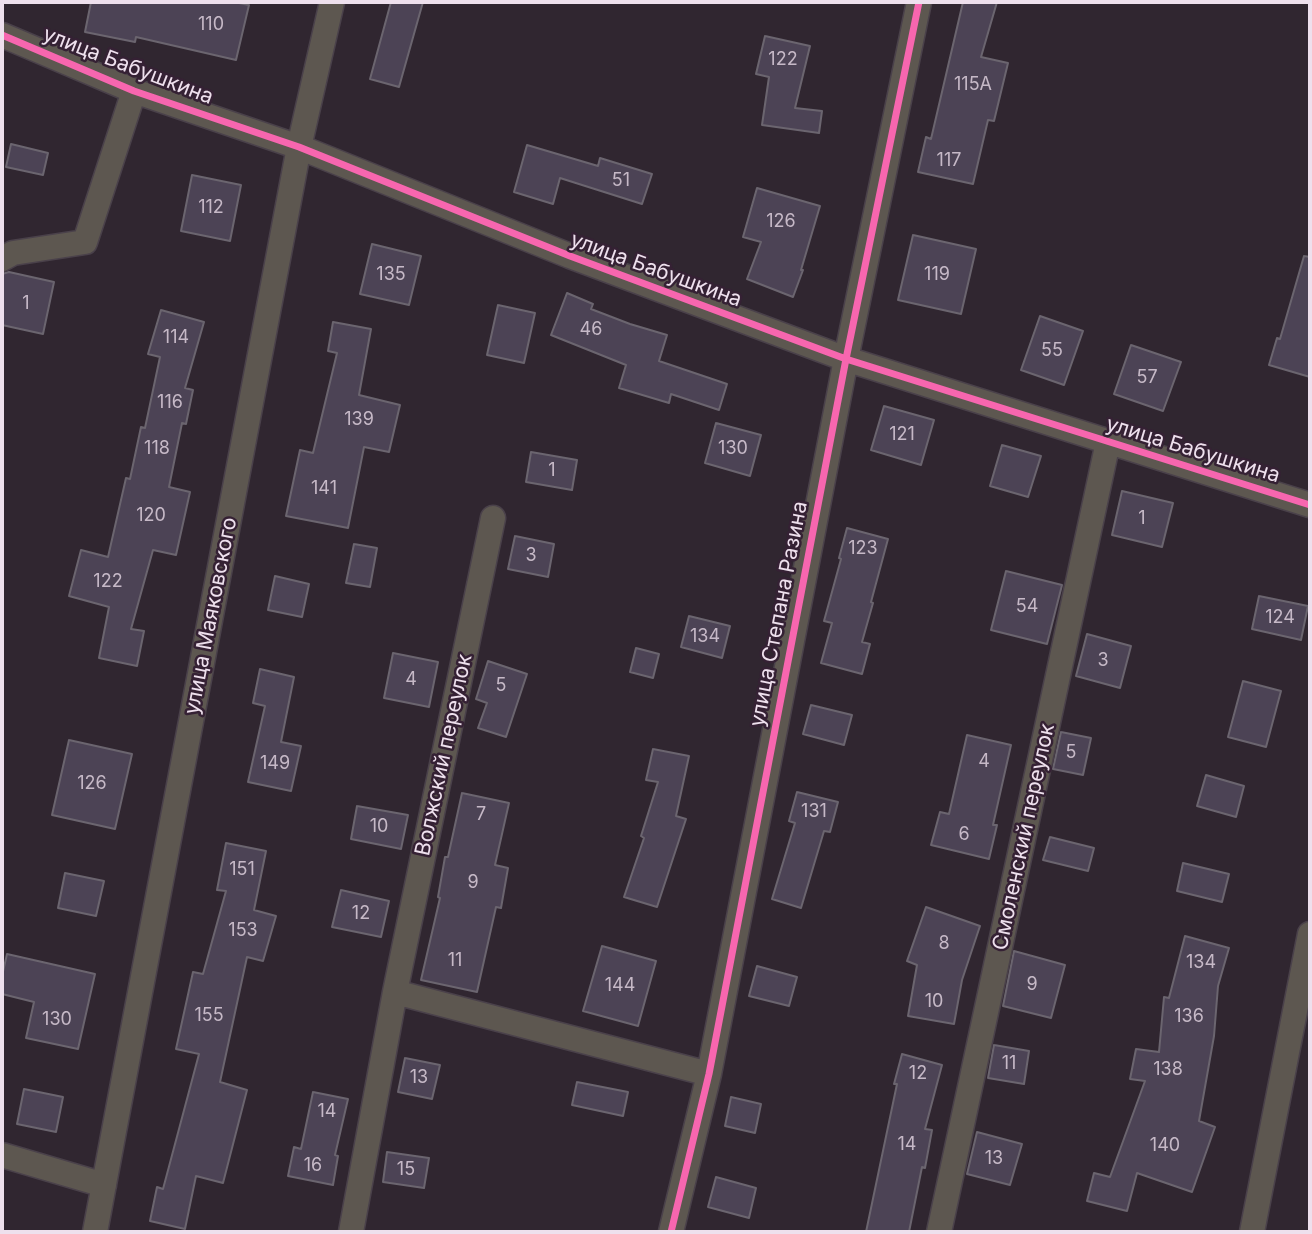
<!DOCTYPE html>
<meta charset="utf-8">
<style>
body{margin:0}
#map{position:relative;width:1312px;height:1234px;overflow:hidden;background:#302630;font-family:Inter,sans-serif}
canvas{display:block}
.frame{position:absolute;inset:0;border:4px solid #eee0ed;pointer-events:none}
</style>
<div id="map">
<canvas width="1312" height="1234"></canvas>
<div class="frame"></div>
</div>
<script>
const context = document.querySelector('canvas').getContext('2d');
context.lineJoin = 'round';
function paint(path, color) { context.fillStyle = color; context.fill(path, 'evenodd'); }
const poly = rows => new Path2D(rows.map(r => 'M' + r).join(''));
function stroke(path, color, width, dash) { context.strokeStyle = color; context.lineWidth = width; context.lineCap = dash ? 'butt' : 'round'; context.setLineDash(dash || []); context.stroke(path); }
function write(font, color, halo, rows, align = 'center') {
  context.font = font + ' Inter,sans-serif'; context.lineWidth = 5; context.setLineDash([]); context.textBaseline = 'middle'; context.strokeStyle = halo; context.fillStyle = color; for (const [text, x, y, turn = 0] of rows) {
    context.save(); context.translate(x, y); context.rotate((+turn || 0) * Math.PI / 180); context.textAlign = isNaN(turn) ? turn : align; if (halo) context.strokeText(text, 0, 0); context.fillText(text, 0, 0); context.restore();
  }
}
const building = poly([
 [91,2,234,2,249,5,236,60,136,37,135,42,85,32,91,2],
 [391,2,423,2,399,87,370,79,391,2],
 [963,2,997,2,981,57,1008,63,994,121,988,120,973,184,918,172,926,137,931,139,963,2],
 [765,36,810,46,795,108,822,111,819,133,762,125,769,77,756,74,765,36],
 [11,144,48,153,43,175,6,167,11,144],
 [527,145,598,166,600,158,652,174,642,204,560,178,553,204,514,192,527,145],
 [192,175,241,185,230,241,181,231,192,175],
 [757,188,820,206,801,270,803,270,793,297,747,279,761,242,743,237,757,188],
 [913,235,976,249,961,314,898,300,913,235],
 [372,244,421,256,409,305,360,294,372,244],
 [1304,256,1310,257,1310,377,1269,365,1277,338,1280,339,1304,256],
 [9,272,54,282,43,334,2,325,2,274,9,272],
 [567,293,593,304,591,309,630,324,667,335,659,361,727,384,719,410,671,394,669,403,619,388,626,365,551,335,567,293],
 [498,305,535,313,524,363,487,355,498,305],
 [161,310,204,322,185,388,193,390,186,424,182,423,169,487,190,492,176,555,153,550,131,629,144,631,137,666,99,658,109,607,69,596,81,550,108,557,126,478,130,479,141,427,145,428,160,357,148,354,161,310],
 [1040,316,1083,331,1064,385,1021,370,1040,316],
 [333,322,371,329,359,395,400,405,389,452,364,447,348,528,286,516,300,450,313,453,337,353,328,351,333,322],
 [1131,345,1181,362,1163,411,1114,394,1131,345],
 [884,406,934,420,921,465,871,450,884,406],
 [716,423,761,435,750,476,705,463,716,423],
 [1002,445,1041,456,1028,497,990,486,1002,445],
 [531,452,577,460,572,490,526,482,531,452],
 [1122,491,1173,503,1162,547,1112,535,1122,491],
 [847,528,888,539,871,602,873,603,862,642,870,644,862,674,821,663,832,623,824,621,841,559,839,558,847,528],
 [515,536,554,544,548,577,508,569,515,536],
 [354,544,377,548,370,587,346,583,354,544],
 [1006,571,1062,585,1047,644,991,630,1006,571],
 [275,576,309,584,302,617,268,610,275,576],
 [1259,596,1308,606,1301,640,1252,629,1259,596],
 [689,616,730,626,722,658,681,647,689,616],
 [1087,634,1131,646,1120,688,1076,676,1087,634],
 [636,648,659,654,653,678,630,672,636,648],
 [393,653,438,662,429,707,384,698,393,653],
 [488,661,527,674,506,737,478,728,487,703,476,699,488,661],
 [260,669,294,677,281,742,301,746,291,791,248,782,265,706,253,703,260,669],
 [1243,681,1281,691,1266,747,1228,737,1243,681],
 [811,705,852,715,844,745,803,734,811,705],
 [1061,732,1091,738,1083,775,1053,769,1061,732],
 [967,735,1011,745,993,825,997,825,989,859,931,845,940,812,949,814,967,735],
 [69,740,132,754,115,829,52,815,69,740],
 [653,749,689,756,676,816,686,819,657,907,624,897,644,838,641,836,658,782,646,780,653,749],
 [1206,775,1244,786,1236,817,1197,806,1206,775],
 [797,792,838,802,830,832,824,831,801,908,772,899,795,823,789,821,797,792],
 [462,793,509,803,495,865,508,868,501,908,496,907,477,992,421,980,440,898,438,897,445,857,448,857,462,793],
 [357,806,408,815,401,849,351,839,357,806],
 [1050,837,1094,848,1088,871,1043,860,1050,837],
 [226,843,266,851,254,910,276,916,263,961,247,957,220,1082,247,1090,223,1183,196,1176,185,1229,150,1221,157,1187,163,1189,199,1054,176,1049,193,972,203,974,226,891,217,890,226,843],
 [1183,863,1229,874,1222,902,1177,891,1183,863],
 [65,873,104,881,96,916,58,908,65,873],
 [341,890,389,901,381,937,332,927,341,890],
 [926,907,980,926,962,980,954,1024,908,1016,917,965,907,961,926,907],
 [1185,936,1229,948,1218,986,1214,1036,1199,1121,1215,1127,1192,1192,1137,1173,1127,1211,1087,1201,1094,1173,1110,1177,1145,1081,1130,1079,1136,1049,1159,1052,1164,997,1169,998,1185,936],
 [602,946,656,961,638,1026,583,1011,602,946],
 [1014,951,1065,965,1051,1018,1003,1006,1014,951],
 [7,954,95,974,78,1049,26,1038,34,1002,2,994,2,976,7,954],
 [757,966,797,977,789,1006,749,996,757,966],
 [994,1045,1029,1051,1024,1084,988,1078,994,1045],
 [902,1054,942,1065,925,1129,932,1130,925,1168,922,1167,909,1232,866,1232,897,1084,894,1084,902,1054],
 [405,1058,440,1065,432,1099,398,1092,405,1058],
 [577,1082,628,1092,623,1116,572,1105,577,1082],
 [24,1089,63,1097,56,1132,17,1124,24,1089],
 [313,1092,348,1099,335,1155,338,1156,333,1185,288,1176,294,1147,301,1149,313,1092],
 [731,1097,761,1104,755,1133,725,1126,731,1097],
 [977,1132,1022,1144,1010,1185,967,1174,977,1132],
 [387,1152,429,1158,424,1188,383,1182,387,1152],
 [716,1177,756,1188,749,1218,708,1207,716,1177]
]);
paint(building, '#4c4355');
stroke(building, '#6b656f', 2);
const street = poly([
 [2,35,134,91,299,147,570,256,846,359,1310,505],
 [2,259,13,253,85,242,134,91],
 [395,992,709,1074],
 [2,1155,104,1185],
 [95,1232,299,147,332,2],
 [351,1232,395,992,493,518],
 [671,1232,709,1074,846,359,919,2],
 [939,1232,1108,442],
 [1252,1232,1310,934]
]);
stroke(street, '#4a414a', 27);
stroke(street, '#5d5750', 24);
stroke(poly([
 [2,35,134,91,299,147,570,256,846,359,1310,505],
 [671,1232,709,1074,846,359,919,2]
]), '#f766af', 7);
write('18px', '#c6b9c7', null, [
 ["110",211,25],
 ["122",783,60],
 ["115А",973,85],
 ["117",949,161],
 ["51",621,181],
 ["112",211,208],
 ["126",781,222],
 ["135",391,275],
 ["119",937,275],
 ["1",26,304],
 ["46",591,330],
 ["114",176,338],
 ["55",1052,351],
 ["57",1147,378],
 ["116",170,403],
 ["139",359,420],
 ["121",902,435],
 ["118",157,449],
 ["130",733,449],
 ["1",552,471],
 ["141",324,489],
 ["120",151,516],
 ["1",1142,519],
 ["123",863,549],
 ["3",531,556],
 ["122",108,582],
 ["54",1027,607],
 ["124",1280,618],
 ["134",705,637],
 ["3",1103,661],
 ["4",411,680],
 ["5",501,686],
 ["5",1071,753],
 ["4",984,762],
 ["149",275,764],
 ["126",92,784],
 ["131",814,812],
 ["7",481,815],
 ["10",379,827],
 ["6",964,835],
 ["151",242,870],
 ["9",473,883],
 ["12",361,914],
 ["153",243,931],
 ["8",944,944],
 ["11",455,961],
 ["134",1201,963],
 ["9",1032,985],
 ["144",620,986],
 ["10",934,1002],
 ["155",209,1016],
 ["136",1189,1017],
 ["130",57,1020],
 ["11",1009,1064],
 ["138",1168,1070],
 ["12",918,1074],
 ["13",419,1078],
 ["14",327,1112],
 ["14",907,1145],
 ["140",1165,1146],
 ["13",994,1159],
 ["16",313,1166],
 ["15",406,1170]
]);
write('21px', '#eee0ed', '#352134', [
 ["улица Бабушкина",128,66,21],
 ["улица Бабушкина",656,270,20],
 ["улица Бабушкина",1193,450,17],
 ["улица Степана Разина",779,614,-79],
 ["улица Маяковского",211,616,-79],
 ["Волжский переулок",444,755,-78],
 ["Смоленский переулок",1024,837,-78]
]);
</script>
